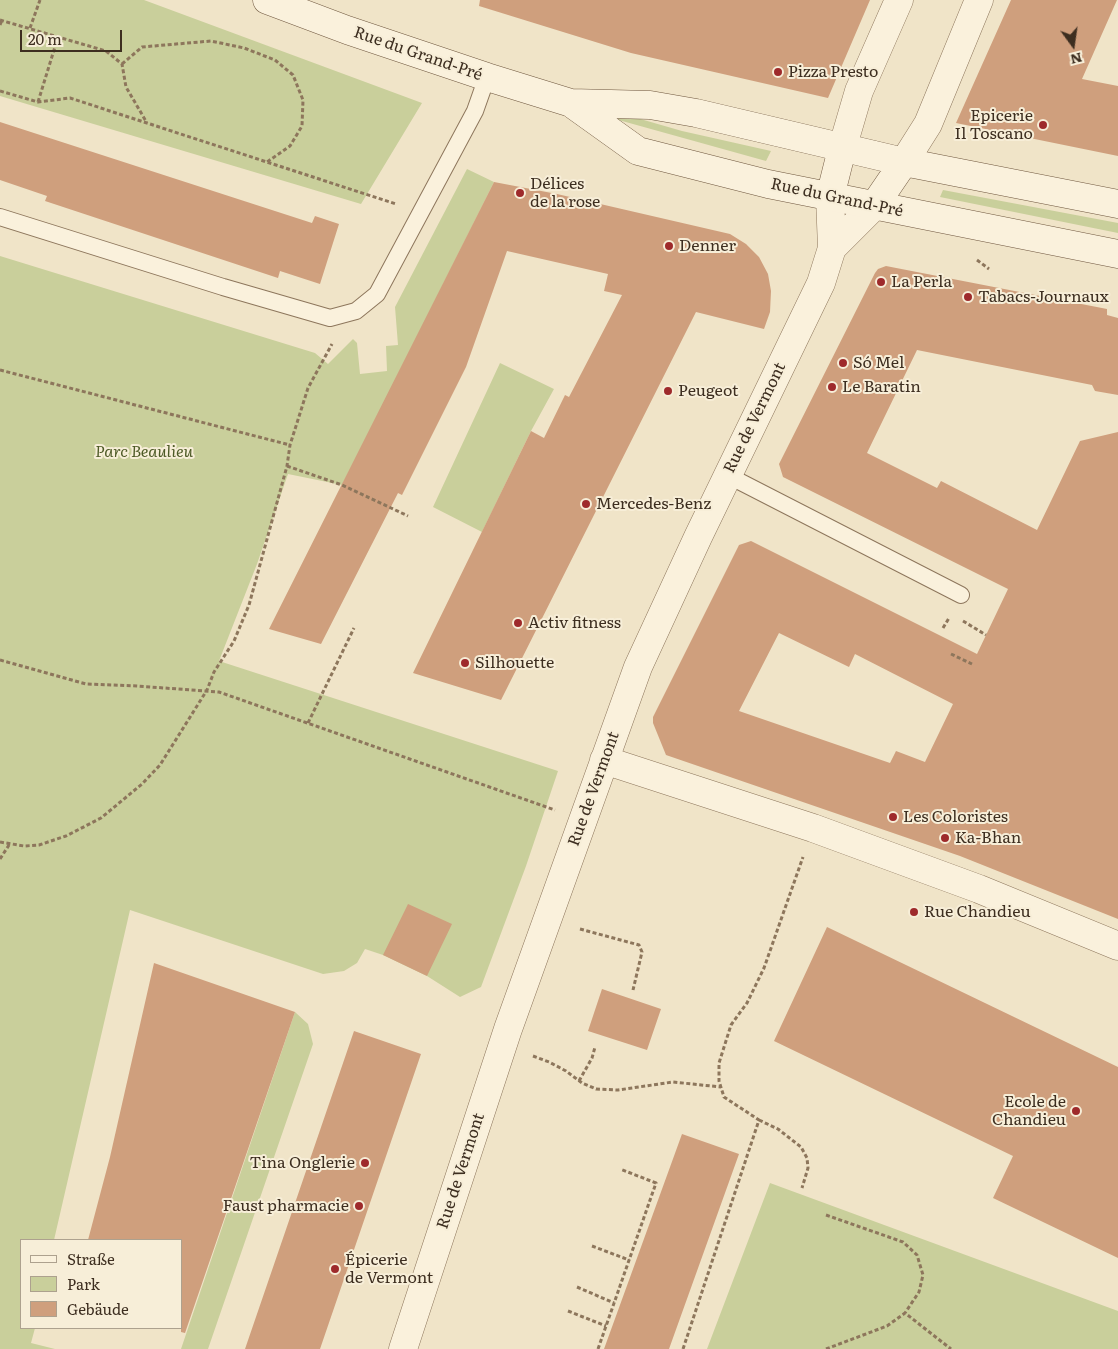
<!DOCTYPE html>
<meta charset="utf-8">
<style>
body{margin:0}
#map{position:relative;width:1118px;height:1349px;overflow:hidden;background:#f0e4c8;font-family:Literata,serif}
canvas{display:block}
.legend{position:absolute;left:20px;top:1239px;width:162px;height:90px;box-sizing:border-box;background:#f7eed8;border:1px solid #ada18e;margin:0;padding:6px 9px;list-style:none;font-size:15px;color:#3d2e20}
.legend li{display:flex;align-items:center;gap:10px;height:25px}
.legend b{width:25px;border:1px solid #ada18e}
.north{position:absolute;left:1048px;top:20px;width:50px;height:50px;-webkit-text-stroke:4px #f7eed8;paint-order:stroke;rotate:166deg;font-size:14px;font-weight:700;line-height:20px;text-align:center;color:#3d2e20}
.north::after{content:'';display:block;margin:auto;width:18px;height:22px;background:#3d2e20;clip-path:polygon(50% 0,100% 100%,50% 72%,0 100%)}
.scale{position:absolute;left:20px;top:30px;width:102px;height:22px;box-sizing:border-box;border:2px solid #3d2e20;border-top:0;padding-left:6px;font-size:15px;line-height:18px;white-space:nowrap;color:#3d2e20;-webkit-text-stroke:4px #f7eed8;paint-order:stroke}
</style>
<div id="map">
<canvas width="1118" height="1349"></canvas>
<ul class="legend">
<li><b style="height:6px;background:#faf1dc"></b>Straße</li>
<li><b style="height:14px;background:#c9cf9b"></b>Park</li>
<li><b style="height:14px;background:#cf9f7d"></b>Gebäude</li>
</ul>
<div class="north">N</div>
<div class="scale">20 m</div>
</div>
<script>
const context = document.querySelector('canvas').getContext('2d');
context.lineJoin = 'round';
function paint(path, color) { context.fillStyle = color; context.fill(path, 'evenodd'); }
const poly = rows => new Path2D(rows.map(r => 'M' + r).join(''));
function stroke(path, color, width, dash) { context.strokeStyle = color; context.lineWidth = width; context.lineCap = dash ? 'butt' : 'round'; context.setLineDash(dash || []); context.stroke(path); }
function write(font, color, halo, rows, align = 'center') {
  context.font = font + ' Literata,serif'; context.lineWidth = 4; context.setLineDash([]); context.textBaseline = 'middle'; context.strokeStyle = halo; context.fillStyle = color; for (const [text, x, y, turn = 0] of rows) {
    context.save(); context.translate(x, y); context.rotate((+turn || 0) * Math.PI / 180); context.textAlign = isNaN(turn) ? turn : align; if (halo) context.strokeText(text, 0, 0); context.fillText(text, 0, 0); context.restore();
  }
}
paint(poly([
 [0,0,144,0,422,103,361,204,0,96],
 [616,112,682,131,771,151,766,161,615,119],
 [467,169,494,182,382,407,342,485,288,474,257,564,219,661,558,771,526,866,481,987,460,997,427,976,383,955,365,949,357,963,344,971,323,974,130,910,54,1240,21,1240,21,1328,35,1328,31,1343,55,1349,0,1349,0,256,315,353,328,364,353,339,357,343,360,374,387,371,386,346,398,345,395,307],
 [943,190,1118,223,1118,233,940,197],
 [500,363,554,389,531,431,482,532,433,507],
 [295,1012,308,1024,313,1044,208,1349,181,1349],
 [770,1183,1118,1311,1118,1349,707,1349]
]), '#c9cf9b');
paint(poly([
 [480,0,870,0,828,98,631,53,479,6],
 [1011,0,1117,0,1082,79,1118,86,1118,156,956,123],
 [0,122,312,223,315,216,339,224,320,284,280,271,278,278,45,201,47,196,0,180],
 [494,182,557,194,730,234,746,244,759,257,768,274,771,291,770,312,764,329,696,312,501,700,413,673,531,431,544,438,565,395,569,397,622,295,604,291,608,274,507,251,466,367,402,495,398,493,321,644,269,629],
 [886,266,1107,309,1107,315,1118,318,1118,395,1095,391,1092,385,917,350,867,453,937,488,941,481,1037,530,1080,441,1118,432,1118,919,960,856,666,755,653,723,653,717,739,545,751,541,977,654,1008,589,783,477,779,464,875,273,878,269],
 [779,633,849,667,855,654,953,704,925,762,896,751,890,763,739,711],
 [408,904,452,924,427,976,383,955],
 [827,927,1118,1067,1118,1258,993,1198,1013,1156,774,1041],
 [154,963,295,1012,185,1333,181,1332,181,1240,88,1240,110,1157],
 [602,989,661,1009,647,1050,588,1031],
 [354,1031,421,1054,320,1349,245,1349],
 [682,1134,739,1154,669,1349,604,1349]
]), '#cf9f7d');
const lane = poly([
 [0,217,223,287,330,318,356,311,377,294,475,111,487,77],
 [727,475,961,595]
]);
const street = poly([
 [842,149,859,91,899,0],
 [904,162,928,124,979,0],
 [832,248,874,206],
 [604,760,813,828,979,889,1118,946],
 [403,1349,508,1029,638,667,698,537,821,283,832,248,830,197]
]);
const secondary = poly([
 [267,0,347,30,487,77,571,103,650,105,696,113,904,162,1118,204],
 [571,103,638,151,768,184,1118,254],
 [830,197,842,149],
 [874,206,904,162]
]);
stroke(lane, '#8d765c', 18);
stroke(street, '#8d765c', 29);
stroke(secondary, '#6f573f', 29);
stroke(poly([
 [0,20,106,51,122,64,126,87,147,123],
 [0,25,2,20],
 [30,28,40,0],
 [122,64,142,47,211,41,244,48,275,60,293,75,303,100,302,126,290,146,267,162],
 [0,91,38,102,70,98,396,204],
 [38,102,58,37],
 [977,260,989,269],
 [0,370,290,445],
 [287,466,342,485,408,516],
 [963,621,986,635],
 [943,628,949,618],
 [951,654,972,664],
 [0,660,86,684,137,686,219,692,555,810],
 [308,723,354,628],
 [0,842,24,846,39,845,66,836,101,818,142,784,160,765,207,690,214,672,234,641,249,605,287,466,290,445,308,388,332,344],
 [0,859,9,845],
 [580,929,639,945,642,952,633,990],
 [533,1056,549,1062,566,1071,582,1083,596,1089,618,1090,673,1082,721,1087],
 [579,1081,592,1058,595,1047],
 [759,1120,778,1129,801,1147,807,1158,808,1168,802,1188],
 [826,1215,903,1242,917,1255,923,1275,919,1292,905,1313],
 [592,1246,629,1260],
 [577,1287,614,1303],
 [568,1311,606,1326],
 [598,1349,656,1183,620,1169],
 [683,1349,759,1120,724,1097,719,1081,719,1063,731,1025,747,1003,764,968,803,857],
 [826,1349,887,1326,905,1313,951,1349]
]), '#8d765c', 3, [4, 2.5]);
stroke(lane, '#faf1dc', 16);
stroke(street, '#faf1dc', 28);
stroke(secondary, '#faf1dc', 28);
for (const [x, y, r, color] of [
 [778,72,5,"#9e2a2b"],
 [1043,125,5,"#9e2a2b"],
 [520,193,5,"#9e2a2b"],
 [669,246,5,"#9e2a2b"],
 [881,282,5,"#9e2a2b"],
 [968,297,5,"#9e2a2b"],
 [843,363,5,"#9e2a2b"],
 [832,387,5,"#9e2a2b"],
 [668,391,5,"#9e2a2b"],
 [586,504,5,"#9e2a2b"],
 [518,623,5,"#9e2a2b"],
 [465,663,5,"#9e2a2b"],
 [893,817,5,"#9e2a2b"],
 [945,838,5,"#9e2a2b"],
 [914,912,5,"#9e2a2b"],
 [1076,1111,5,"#9e2a2b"],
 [365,1163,5,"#9e2a2b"],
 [359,1206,5,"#9e2a2b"],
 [335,1269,5,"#9e2a2b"]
]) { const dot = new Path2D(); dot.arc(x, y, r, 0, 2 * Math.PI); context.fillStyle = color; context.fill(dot); stroke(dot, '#f7eed8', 2); }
write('16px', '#3d2e20', '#f7eed8', [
 ["Rue du Grand-Pré",418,54,19],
 ["Rue du Grand-Pré",837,198,12],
 ["Rue de Vermont",755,418,-64],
 ["Rue de Vermont",594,789,-70],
 ["Rue de Vermont",461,1171,-72]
]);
write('16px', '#3d2e20', '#f7eed8', [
 ["Pizza Presto",788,72],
 ["Epicerie",1033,116,"right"],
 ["Il Toscano",1033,134,"right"],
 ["Délices",530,184],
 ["de la rose",530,202],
 ["Denner",679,246],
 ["La Perla",891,282],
 ["Tabacs-Journaux",978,297],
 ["Só Mel",853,363],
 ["Le Baratin",842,387],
 ["Peugeot",678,391],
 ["Mercedes-Benz",596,504],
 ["Activ fitness",528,623],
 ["Silhouette",475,663],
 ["Les Coloristes",903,817],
 ["Ka-Bhan",955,838],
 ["Rue Chandieu",924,912],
 ["Ecole de",1066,1102,"right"],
 ["Chandieu",1066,1120,"right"],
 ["Tina Onglerie",355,1163,"right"],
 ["Faust pharmacie",349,1206,"right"],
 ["Épicerie",345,1260],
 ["de Vermont",345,1278]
], 'left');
write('italic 16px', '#4d5a26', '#f7eed8', [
 ["Parc Beaulieu",144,452]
]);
</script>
